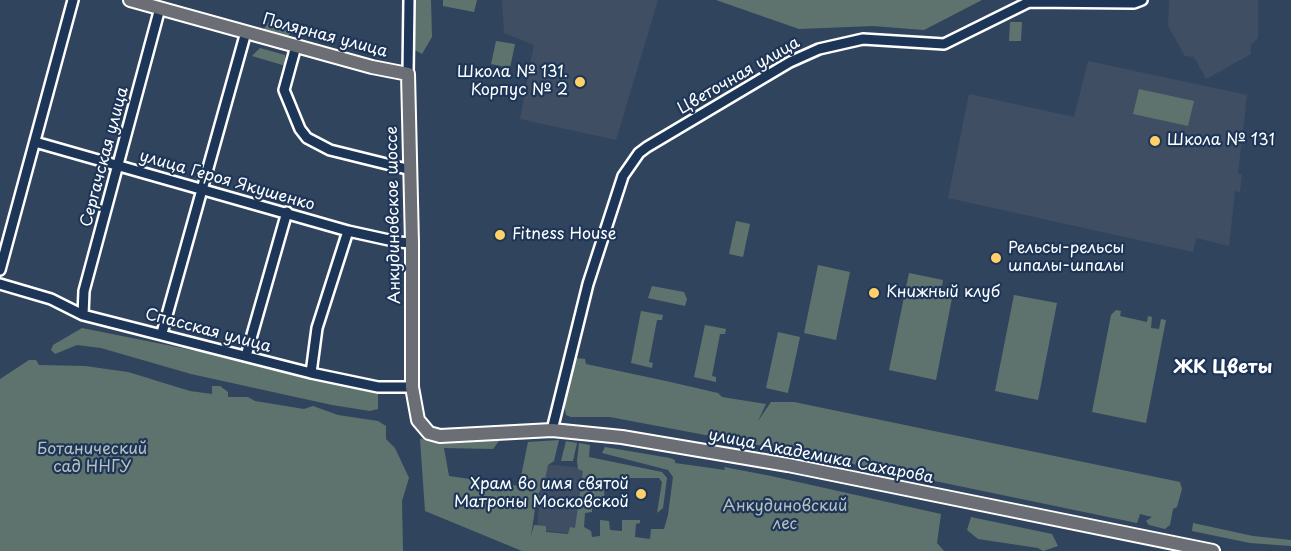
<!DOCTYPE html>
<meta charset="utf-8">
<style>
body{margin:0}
canvas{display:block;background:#31445d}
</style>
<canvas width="1291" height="551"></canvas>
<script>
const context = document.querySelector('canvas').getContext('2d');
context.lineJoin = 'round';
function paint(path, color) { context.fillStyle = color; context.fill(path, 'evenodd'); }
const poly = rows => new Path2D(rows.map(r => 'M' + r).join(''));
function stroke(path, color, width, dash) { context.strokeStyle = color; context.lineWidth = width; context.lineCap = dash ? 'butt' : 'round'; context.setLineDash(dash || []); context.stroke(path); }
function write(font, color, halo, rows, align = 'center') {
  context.font = font + ' "Playpen Sans",sans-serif'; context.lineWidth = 4.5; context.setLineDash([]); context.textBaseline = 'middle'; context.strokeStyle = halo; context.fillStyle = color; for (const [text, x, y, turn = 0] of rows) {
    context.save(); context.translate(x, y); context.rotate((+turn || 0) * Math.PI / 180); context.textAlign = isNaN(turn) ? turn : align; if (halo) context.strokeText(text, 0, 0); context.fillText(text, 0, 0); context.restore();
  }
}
paint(poly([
 [502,0,658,0,616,140,520,119,534,45,504,33],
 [1169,0,1258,0,1258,38,1251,45,1251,54,1206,79,1194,57,1185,56,1168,26],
 [1088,61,1247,95,1238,173,1242,175,1240,192,1235,191,1229,246,1196,238,1193,252,948,198,969,94,1074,117],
 [543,464,584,468,578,534,537,530]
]), '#3f4e62');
paint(poly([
 [415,0,431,0,432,37,422,54,415,50],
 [443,0,477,0,474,12,443,6],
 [716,0,982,0,924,30,873,26,799,29],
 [269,21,294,28,288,36,264,29],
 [1010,22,1022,22,1021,41,1009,41],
 [496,41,515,44,510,68,491,64],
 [260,48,285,55,286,66,252,56],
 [1139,89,1194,101,1188,126,1133,114],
 [736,221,750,224,743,257,729,254],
 [818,265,850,272,836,340,804,333],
 [909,273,943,280,941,291,953,293,936,380,889,370],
 [652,286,684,292,687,299,685,306,648,298],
 [1014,295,1057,303,1038,400,995,391],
 [1116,310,1121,311,1120,316,1147,322,1148,316,1152,317,1151,328,1159,329,1161,319,1166,320,1146,423,1092,412,1111,315],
 [641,311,663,315,662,320,657,320,649,362,653,363,652,368,631,363],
 [705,325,726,329,725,334,720,334,712,376,716,377,716,382,694,377],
 [82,328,207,353,378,394,378,409,370,411,332,405,191,374,101,348,77,345,55,354,51,350,53,345],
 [778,332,800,337,788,393,766,388],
 [576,358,585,359,586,364,666,381,718,393,722,397,766,404,758,421,771,402,794,402,1180,482,1182,489,1177,507,1173,509,1170,525,1165,529,1149,525,1146,521,1152,517,1140,514,1137,523,795,452,610,417,571,417,566,415,564,404],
 [29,360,36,360,39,365,85,366,128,372,190,391,212,394,212,386,220,386,228,392,228,397,248,397,255,401,304,409,313,406,338,415,378,421,386,426,386,439,395,448,409,478,402,501,403,551,0,551,0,379],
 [420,439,499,441,493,449,444,448,449,476,519,486,528,442,559,440,554,461,548,465,544,484,538,494,541,498,540,506,535,509,531,536,534,525,546,526,546,532,568,534,570,527,575,528,583,471,578,469,577,461,579,443,590,445,589,457,662,472,667,478,663,508,657,513,662,482,659,478,625,478,622,484,608,485,608,481,600,481,600,488,604,488,605,505,595,508,595,500,592,500,592,512,585,513,584,527,591,531,592,537,600,536,600,520,609,521,610,530,622,531,622,520,640,520,640,523,636,524,635,537,650,539,651,529,664,529,668,515,673,477,668,470,602,453,605,447,670,458,675,460,675,463,725,470,724,467,771,476,941,514,937,543,944,551,522,551,425,511],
 [566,441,577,443,573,461,561,461],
 [971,517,1052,534,1058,546,1043,551,1038,548,978,539,967,530],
 [1193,523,1253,536,1291,540,1291,546,1250,543,1192,531]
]), '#5f736e');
const minor = poly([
 [296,46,284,90,300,129,307,138,330,150,411,170],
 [408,74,409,0],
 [35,142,348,231,398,242,412,243],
 [0,270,73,0],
 [0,284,51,299,83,315,311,373,378,387,412,387],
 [83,315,84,291,160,8],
 [162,333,246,32],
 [246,356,287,212],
 [311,373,317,328,348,231],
 [552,430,588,284,623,176,639,153,647,147,790,62,819,49,863,39,944,44,1029,2,1134,3,1142,0]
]);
const major = poly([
 [130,0,372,67,408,74,412,243,412,387,418,420,429,433,440,436,552,430,622,437,788,465,1213,551]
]);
stroke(minor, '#fff', 14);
stroke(major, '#fff', 16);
stroke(minor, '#1d3557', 9);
stroke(major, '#6b6f75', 12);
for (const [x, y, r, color] of [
 [580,82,6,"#ffd166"],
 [1155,141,6,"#ffd166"],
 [500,235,6,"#ffd166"],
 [996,258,6,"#ffd166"],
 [874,293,6,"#ffd166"],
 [641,494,6,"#ffd166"]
]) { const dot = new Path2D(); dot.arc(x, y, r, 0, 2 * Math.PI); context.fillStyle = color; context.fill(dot); stroke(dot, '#1d3557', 2); }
write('16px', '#fff', '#1d3557', [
 ["Полярная улица",325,36,15],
 ["Цветочная улица",739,76,-30],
 ["Сергачская улица",105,157,-75],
 ["улица Героя Якушенко",227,181,16],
 ["Анкудиновское шоссе",394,215,-91],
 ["Спасская улица",208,331,15],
 ["улица Академика Сахарова",821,457,11]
]);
write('16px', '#fff', '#1d3557', [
 ["Школа № 131.",568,73,"right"],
 ["Корпус № 2",568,91,"right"],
 ["Школа № 131",1167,141],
 ["Fitness House",512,235],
 ["Рельсы-рельсы",1008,249],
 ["шпалы-шпалы",1008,267],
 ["Книжный клуб",886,293],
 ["Храм во имя святой",629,485,"right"],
 ["Матроны Московской",629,503,"right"]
], 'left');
write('16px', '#b7c0be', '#1d3557', [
 ["Ботанический",92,450],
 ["сад ННГУ",92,468],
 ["Анкудиновский",785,507],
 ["лес",785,525]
]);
write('bold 18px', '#fff', '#1d3557', [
 ["ЖК Цветы",1223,368]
]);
</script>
